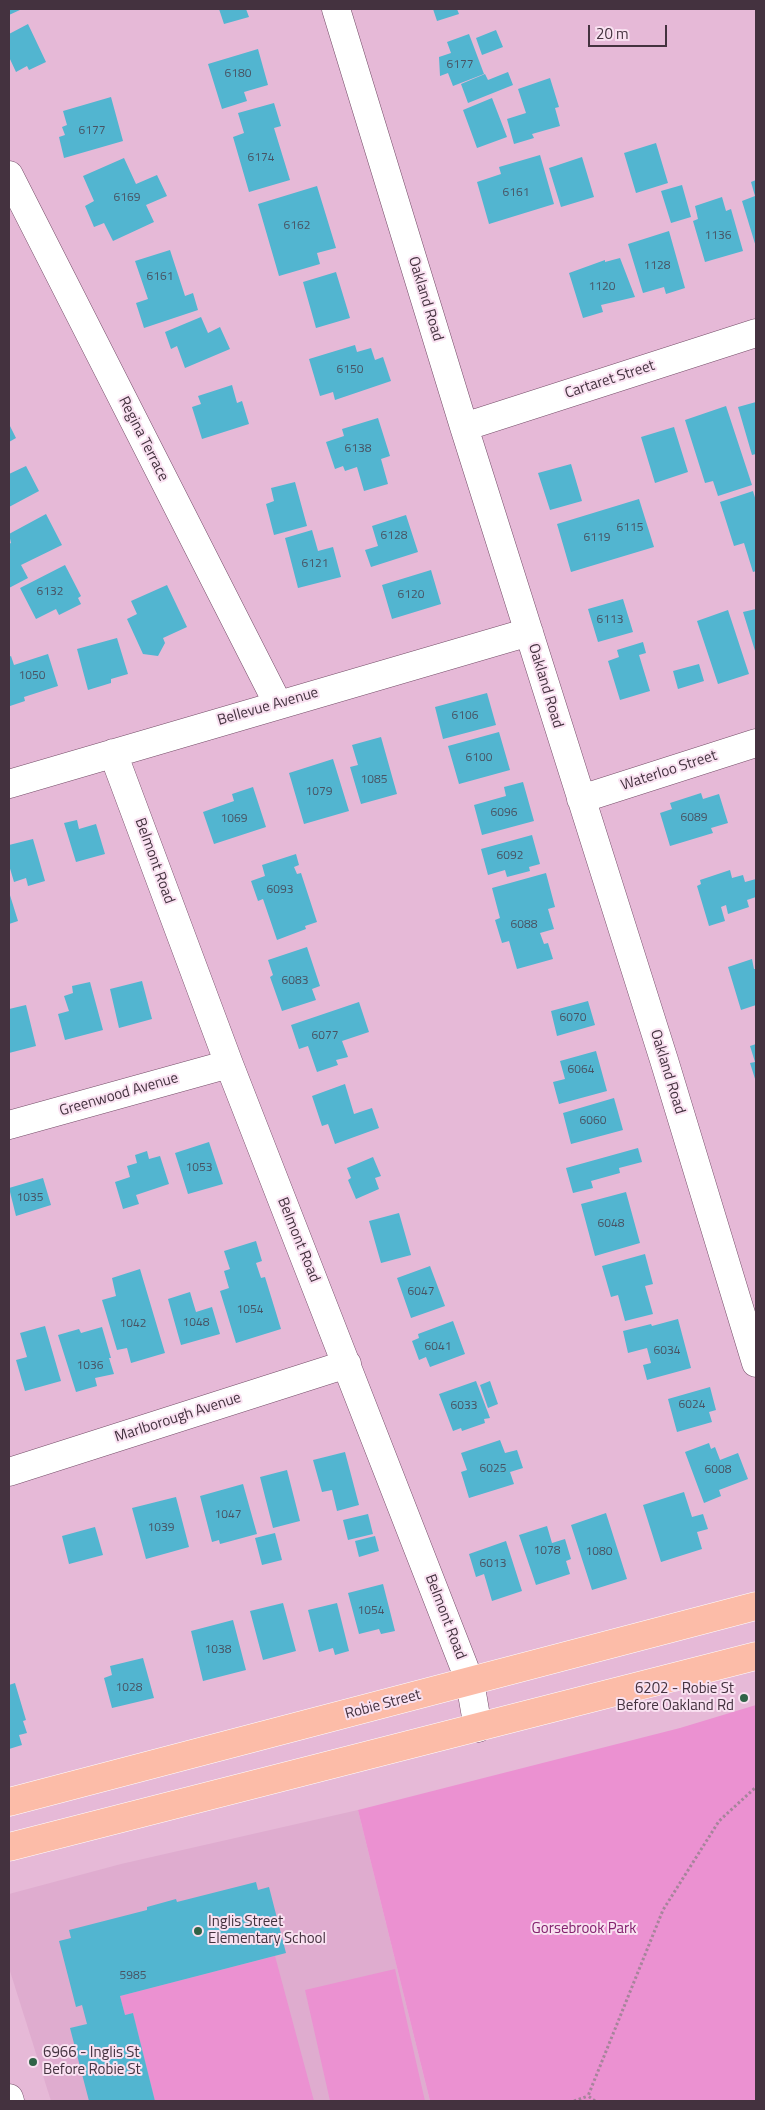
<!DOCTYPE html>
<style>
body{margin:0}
#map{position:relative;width:765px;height:2110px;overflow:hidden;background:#e6b9d7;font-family:"Titillium Web",sans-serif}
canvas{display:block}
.frame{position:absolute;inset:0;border:10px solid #44323f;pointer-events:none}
.scale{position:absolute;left:588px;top:25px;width:79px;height:22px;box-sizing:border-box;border:2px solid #44323f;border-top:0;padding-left:6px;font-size:15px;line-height:18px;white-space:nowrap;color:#44323f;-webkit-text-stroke:4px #f9e1f1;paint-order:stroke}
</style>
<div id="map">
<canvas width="765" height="2110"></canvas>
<div class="frame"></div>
<div class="scale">20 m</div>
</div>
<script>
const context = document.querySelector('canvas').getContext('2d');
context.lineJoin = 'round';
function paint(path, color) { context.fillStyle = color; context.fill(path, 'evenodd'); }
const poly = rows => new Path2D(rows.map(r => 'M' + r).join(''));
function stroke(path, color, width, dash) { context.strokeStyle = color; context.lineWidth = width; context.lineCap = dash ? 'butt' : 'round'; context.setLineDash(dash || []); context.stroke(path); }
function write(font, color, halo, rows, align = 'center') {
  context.font = font + ' "Titillium Web",sans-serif'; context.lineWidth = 4; context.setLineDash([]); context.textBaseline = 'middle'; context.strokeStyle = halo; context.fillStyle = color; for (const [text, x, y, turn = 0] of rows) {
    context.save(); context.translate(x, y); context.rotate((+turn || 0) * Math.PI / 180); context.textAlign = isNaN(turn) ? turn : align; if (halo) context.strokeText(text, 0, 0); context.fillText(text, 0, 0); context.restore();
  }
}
paint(poly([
 [358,1810,430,2101,51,2101,9,1968,9,1894,121,1864]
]), '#dfaccf');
paint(poly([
 [756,1705,756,2101,430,2101,358,1810,680,1728],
 [275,1956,314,2101,155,2101,133,2013,125,2015,120,1996],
 [395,1969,425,2101,330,2101,305,1990]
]), '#eb91d1');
paint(poly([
 [9,9,22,9,9,15],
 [219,9,246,9,249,17,224,24],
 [433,9,457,9,459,14,437,21],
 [28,24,46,62,29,70,27,66,16,72,9,57,9,34],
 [496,30,503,47,482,55,476,38],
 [469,34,484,74,453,86,448,73,440,76,439,57,451,53,447,42],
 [258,49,268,85,244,92,247,101,222,109,208,64],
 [508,72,513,85,468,103,461,84,485,74,488,80],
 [550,78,559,107,555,108,560,126,532,134,534,138,514,144,507,119,526,113,518,89],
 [111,97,123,141,64,158,59,137,65,135,62,127,67,125,63,111],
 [492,98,507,137,477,148,463,110],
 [274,103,281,126,274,128,290,180,249,192,233,137,244,133,238,113],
 [656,143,668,183,636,193,624,153],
 [540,155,554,204,489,224,477,182,501,174,499,167],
 [582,157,594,197,561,207,549,168],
 [124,158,136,184,157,175,167,196,146,205,154,222,113,241,104,223,94,227,85,206,94,201,83,176],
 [756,180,756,247,742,201,755,196,751,182],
 [682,185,691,217,671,223,661,191],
 [317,186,336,248,317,253,320,264,279,276,258,204],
 [722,197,726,211,731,209,743,251,705,262,693,221,698,219,695,206],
 [669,231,685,288,666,294,664,287,643,293,628,244],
 [170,250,185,296,193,293,198,310,144,328,136,303,148,299,135,261],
 [620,258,635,297,601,305,603,312,583,318,569,273,605,260,605,262],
 [336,272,350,318,316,328,303,282],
 [201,317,208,333,220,327,230,349,185,368,177,346,171,349,165,332],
 [355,345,357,352,371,348,375,360,383,357,391,381,335,400,333,392,320,396,309,359],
 [232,385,237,403,242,401,249,424,202,439,192,407,201,404,198,396],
 [756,402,756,454,752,455,738,407],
 [726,406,752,485,718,496,713,481,705,483,685,420],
 [378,418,390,456,381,459,388,484,364,491,357,467,345,471,343,466,335,469,326,442,344,436,342,429],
 [9,424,16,438,9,442],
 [674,427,688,472,655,483,641,437],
 [571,464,582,501,550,510,538,473],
 [26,466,39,491,9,507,9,474],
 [295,482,307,526,274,535,266,504,274,501,271,488],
 [753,491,756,501,756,571,753,572,744,543,734,546,720,502],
 [639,499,654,547,571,572,557,524],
 [46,514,62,545,21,565,28,578,9,588,9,544,11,543,9,534],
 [406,515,418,552,371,567,365,550,378,546,372,526],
 [312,530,318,551,333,547,341,577,298,588,285,538],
 [65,565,81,596,78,598,81,604,59,615,56,609,36,619,20,588],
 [431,570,441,604,392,619,382,585],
 [167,585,187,627,163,638,165,643,158,656,143,654,127,619,137,614,131,601],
 [623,599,633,632,598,642,588,609],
 [756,609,756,654,743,612],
 [728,610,749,674,718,684,697,621],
 [117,638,128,674,111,679,111,683,88,690,77,649],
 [643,642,646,653,639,655,650,691,620,700,608,661,619,657,617,650],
 [48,654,58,686,24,697,25,701,10,706,9,657,11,656,14,665],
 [699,664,704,681,678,689,673,671],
 [487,693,496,725,443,739,435,707],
 [499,732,510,770,459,784,448,746],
 [381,737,397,794,361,804,350,767,358,765,352,745],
 [333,759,349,811,304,824,289,773],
 [523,782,534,821,482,835,474,805,506,796,504,787],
 [253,787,266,827,214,844,203,812,234,801,232,794],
 [701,793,703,799,719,794,728,823,711,828,713,833,670,846,660,813,672,809,670,803],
 [77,820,79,829,96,824,105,854,76,862,64,823],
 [532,835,540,864,529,867,530,871,507,877,505,870,488,875,481,849],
 [33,839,45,881,28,886,26,878,14,882,9,865,9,845],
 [296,854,299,865,294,867,297,874,301,873,317,922,305,926,306,929,277,940,263,899,258,901,251,881,265,876,262,865],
 [730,870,732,878,743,875,745,882,756,879,756,897,747,900,749,907,728,914,726,905,721,907,725,921,709,926,697,886,701,884,700,880],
 [546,873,555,907,548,909,554,929,540,933,544,944,548,943,553,959,517,969,509,941,502,943,495,920,500,918,492,888],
 [9,892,18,921,9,924],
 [307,947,320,986,312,989,316,1000,282,1011,270,977,273,975,268,960],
 [752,959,754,969,756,969,756,1005,741,1010,728,967],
 [142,981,152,1019,119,1028,110,989],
 [90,982,103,1030,65,1040,58,1014,69,1011,64,996,73,993,72,986],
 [588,1001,595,1025,557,1036,551,1011],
 [359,1002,369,1032,342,1041,348,1057,336,1060,338,1065,317,1072,308,1046,299,1049,291,1025],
 [26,1005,36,1046,9,1053,9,1009],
 [756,1044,756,1082,750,1063,755,1062,750,1046],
 [596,1051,607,1091,559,1104,553,1082,565,1079,560,1061],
 [345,1084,354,1114,372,1108,379,1128,335,1144,328,1124,322,1126,312,1096],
 [614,1098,623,1130,571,1144,563,1113],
 [209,1142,223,1184,188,1194,175,1153],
 [638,1148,642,1162,619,1168,620,1173,591,1181,593,1188,573,1193,566,1168],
 [147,1151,149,1159,160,1156,169,1184,136,1195,139,1204,123,1209,115,1182,130,1177,127,1166,137,1163,135,1155],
 [373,1157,381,1176,375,1178,379,1189,356,1199,348,1180,351,1178,347,1168],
 [43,1178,51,1205,16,1216,9,1188],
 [626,1192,640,1243,595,1256,581,1204],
 [399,1213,411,1255,381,1263,369,1221],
 [256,1241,262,1261,256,1263,261,1278,265,1277,281,1329,236,1343,220,1291,229,1288,224,1271,230,1269,224,1251],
 [645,1254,653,1284,645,1286,653,1314,625,1321,618,1295,611,1297,602,1266],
 [430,1266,445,1306,411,1318,397,1278],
 [140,1269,165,1353,131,1363,127,1348,117,1350,102,1300,116,1296,112,1278],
 [190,1292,196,1312,212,1307,220,1334,181,1345,168,1299],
 [678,1319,691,1368,647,1380,643,1365,651,1363,647,1348,628,1353,623,1331,651,1324,652,1326],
 [453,1321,465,1354,430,1367,426,1357,419,1360,412,1341,419,1338,418,1334],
 [45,1326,61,1381,25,1391,16,1360,27,1357,20,1333],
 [102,1327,111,1358,109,1358,114,1374,95,1378,97,1386,76,1392,58,1335,79,1329,81,1333],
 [476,1381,490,1418,484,1419,485,1423,462,1431,461,1428,453,1431,439,1394],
 [490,1381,498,1404,488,1408,480,1385],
 [710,1387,716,1410,709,1412,712,1422,677,1432,668,1399],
 [500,1440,505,1453,517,1450,523,1468,510,1472,514,1484,469,1498,461,1472,467,1470,461,1453],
 [709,1443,711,1449,715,1447,720,1460,738,1453,748,1479,719,1490,721,1496,704,1503,685,1452],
 [345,1452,359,1505,337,1511,332,1490,322,1492,313,1460],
 [287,1470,300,1521,273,1528,260,1477],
 [243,1484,257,1534,220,1544,219,1540,212,1542,200,1496],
 [684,1492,692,1517,703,1514,708,1529,697,1532,702,1549,661,1562,643,1505],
 [176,1497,189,1547,146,1559,132,1508],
 [606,1513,627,1579,592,1590,571,1525],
 [368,1514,373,1534,348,1540,343,1520],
 [547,1526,552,1543,565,1539,571,1559,566,1561,570,1574,536,1585,519,1535],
 [95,1527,103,1555,69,1564,62,1536],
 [275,1533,282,1560,262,1565,255,1538],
 [375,1536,379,1551,359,1557,355,1541],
 [506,1541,522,1591,492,1601,484,1574,476,1577,469,1554],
 [383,1584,395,1631,381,1634,379,1629,359,1634,348,1593],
 [283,1603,296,1651,263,1660,250,1611],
 [337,1603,349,1651,335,1655,333,1648,319,1652,308,1610],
 [233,1620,246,1670,203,1681,191,1631],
 [143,1658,154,1698,112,1708,104,1678,112,1675,110,1666],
 [15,1683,26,1720,23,1721,27,1733,19,1735,22,1745,9,1749,9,1685],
 [256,1882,258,1890,269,1887,286,1953,120,1996,125,2015,133,2013,155,2101,89,2101,70,2028,87,2024,82,2005,76,2007,59,1941,71,1938,69,1930,147,1910,147,1907,176,1899,177,1902]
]), '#52b5d0');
const minor = poly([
 [336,9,464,427,664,1060,756,1363],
 [9,175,278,704],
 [464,427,756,333],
 [113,753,229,1064,470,1682,478,1728],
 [9,784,529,632],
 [581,799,756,743],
 [9,1125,229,1064],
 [9,1472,347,1364],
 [9,2098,10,2101]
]);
const major = poly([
 [9,1802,756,1606],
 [9,1847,756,1656]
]);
stroke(minor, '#744d68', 29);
stroke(major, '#fff', 29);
stroke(poly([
 [574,2101,588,2096],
 [595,2101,588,2096,663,1910,719,1821,756,1787]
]), '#a6849b', 3, [2.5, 2.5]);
stroke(minor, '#fff', 28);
stroke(major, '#fcbca8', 28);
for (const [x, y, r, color] of [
 [744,1698,5,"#306347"],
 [198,1931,5,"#306347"],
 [33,2062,5,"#306347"]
]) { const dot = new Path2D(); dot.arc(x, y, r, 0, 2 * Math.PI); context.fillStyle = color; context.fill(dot); stroke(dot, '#f9e1f1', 2); }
write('12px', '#485363', null, [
 ["6177",460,65],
 ["6180",238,74],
 ["6177",92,131],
 ["6174",261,158],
 ["6161",516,193],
 ["6169",127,198],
 ["6162",297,226],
 ["1136",718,236],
 ["1128",657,266],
 ["6161",160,277],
 ["1120",602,287],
 ["6150",350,370],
 ["6138",358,449],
 ["6115",630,528],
 ["6128",394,536],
 ["6119",597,538],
 ["6121",315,564],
 ["6132",50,592],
 ["6120",411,595],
 ["6113",610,620],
 ["1050",32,676],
 ["6106",465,716],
 ["6100",479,758],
 ["1085",374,780],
 ["1079",319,792],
 ["6096",504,813],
 ["6089",694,818],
 ["1069",234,819],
 ["6092",510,856],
 ["6093",280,890],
 ["6088",524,925],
 ["6083",295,981],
 ["6070",573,1018],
 ["6077",325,1036],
 ["6064",581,1070],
 ["6060",593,1121],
 ["1053",199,1168],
 ["1035",30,1198],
 ["6048",611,1224],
 ["6047",421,1292],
 ["1054",250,1310],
 ["1048",196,1323],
 ["1042",133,1324],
 ["6041",438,1347],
 ["6034",667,1351],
 ["1036",90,1366],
 ["6024",692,1405],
 ["6033",464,1406],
 ["6025",493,1469],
 ["6008",718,1470],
 ["1047",228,1515],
 ["1039",161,1528],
 ["1078",547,1551],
 ["1080",599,1552],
 ["6013",493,1564],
 ["1054",371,1611],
 ["1038",218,1650],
 ["1028",129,1688],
 ["5985",133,1976]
]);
write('15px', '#44323f', '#f9e1f1', [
 ["Oakland Road",425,299,73],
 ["Cartaret Street",610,380,-18],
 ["Regina Terrace",143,439,63],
 ["Oakland Road",545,686,73],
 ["Bellevue Avenue",268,707,-16],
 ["Waterloo Street",669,771,-18],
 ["Belmont Road",154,861,70],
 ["Oakland Road",667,1072,73],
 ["Greenwood Avenue",119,1095,-16],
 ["Belmont Road",298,1240,68],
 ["Marlborough Avenue",178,1418,-18],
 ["Belmont Road",445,1617,69],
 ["Robie Street",383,1705,-15]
]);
write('15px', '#44323f', '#f9e1f1', [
 ["6202 - Robie St",734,1689,"right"],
 ["Before Oakland Rd",734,1706,"right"],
 ["Inglis Street",208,1922],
 ["Elementary School",208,1939],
 ["6966 - Inglis St",43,2053],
 ["Before Robie St",43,2070]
], 'left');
write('15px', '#83226e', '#f9e1f1', [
 ["Gorsebrook Park",584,1929]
]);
</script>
